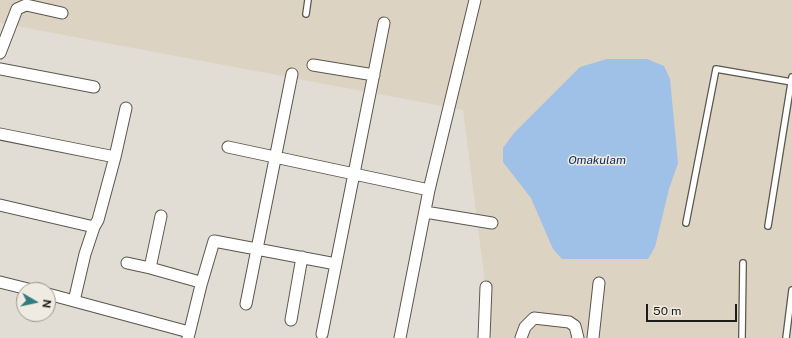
<!DOCTYPE html>
<style>
body{margin:0}
#map{position:relative;width:792px;height:338px;overflow:hidden;background:#e2ddd4;font-family:"Public Sans",sans-serif}
canvas{display:block}
.north{position:absolute;left:16px;top:282px;width:40px;height:40px;box-sizing:border-box;background:#f0ebe1;border:1px solid #9c9891;border-radius:50%;rotate:99deg;font-size:11px;font-weight:700;line-height:16px;text-align:center;color:#1d1c18}
.north::after{content:'';display:block;margin:auto;width:14px;height:18px;background:#327b7f;clip-path:polygon(50% 0,100% 100%,50% 72%,0 100%)}
.scale{position:absolute;left:646px;top:304px;width:91px;height:18px;box-sizing:border-box;border:2px solid #1d1c18;border-top:0;padding-left:5px;font-size:12px;line-height:14px;white-space:nowrap;color:#1d1c18;-webkit-text-stroke:3px #f0ebe1;paint-order:stroke}
</style>
<div id="map">
<canvas width="792" height="338"></canvas>
<div class="north">N</div>
<div class="scale">50 m</div>
</div>
<script>
const context = document.querySelector('canvas').getContext('2d');
context.lineJoin = 'round';
function paint(path, color) { context.fillStyle = color; context.fill(path, 'evenodd'); }
const poly = rows => new Path2D(rows.map(r => 'M' + r).join(''));
function stroke(path, color, width, dash) { context.strokeStyle = color; context.lineWidth = width; context.lineCap = dash ? 'butt' : 'round'; context.setLineDash(dash || []); context.stroke(path); }
function write(font, color, halo, rows, align = 'center') {
  context.font = font + ' "Public Sans",sans-serif'; context.lineWidth = 3; context.setLineDash([]); context.textBaseline = 'middle'; context.strokeStyle = halo; context.fillStyle = color; for (const [text, x, y, turn = 0] of rows) {
    context.save(); context.translate(x, y); context.rotate((+turn || 0) * Math.PI / 180); context.textAlign = isNaN(turn) ? turn : align; if (halo) context.strokeText(text, 0, 0); context.fillText(text, 0, 0); context.restore();
  }
}
paint(poly([
 [0,0,792,0,792,338,492,338,463,110,0,23]
]), '#dcd3c3');
paint(poly([
 [607,59,647,59,664,66,670,79,678,163,669,189,655,247,648,259,562,259,553,249,531,198,503,162,503,148,514,133,580,67]
]), '#9fc1e7');
const service = poly([
 [306,14,308,0],
 [686,223,716,69,792,82],
 [768,226,792,77],
 [742,338,743,263],
 [786,338,792,290]
]);
const minor = poly([
 [0,53,17,9,26,5,62,13],
 [313,65,374,75],
 [0,69,94,87],
 [0,134,115,157,98,220,94,227,0,205],
 [228,147,429,190],
 [115,157,126,108],
 [425,212,492,223],
 [161,216,150,268,200,282,201,285,188,338],
 [127,263,150,268],
 [0,282,32,290],
 [201,285,214,241,336,264],
 [48,294,189,332],
 [74,301,85,254,94,227],
 [246,304,292,74],
 [291,320,302,257],
 [322,334,384,23],
 [400,338,429,190,475,0],
 [484,338,486,287],
 [521,338,525,327,534,318,569,322,575,326,578,338],
 [593,338,599,283]
]);
stroke(service, '#5b564e', 8);
stroke(minor, '#5b564e', 13);
stroke(service, '#fff', 5.5);
stroke(minor, '#fff', 11);
write('italic 12px', '#062d50', '#f0ebe1', [
 ["Omakulam",597,160]
]);
</script>
